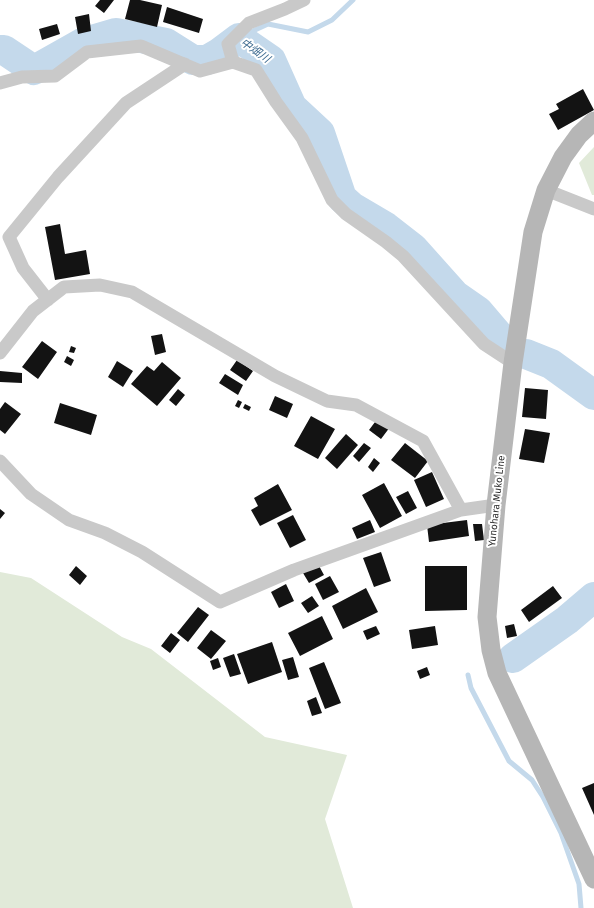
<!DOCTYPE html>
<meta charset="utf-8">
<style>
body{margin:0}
canvas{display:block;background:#fff}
</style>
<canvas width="594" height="908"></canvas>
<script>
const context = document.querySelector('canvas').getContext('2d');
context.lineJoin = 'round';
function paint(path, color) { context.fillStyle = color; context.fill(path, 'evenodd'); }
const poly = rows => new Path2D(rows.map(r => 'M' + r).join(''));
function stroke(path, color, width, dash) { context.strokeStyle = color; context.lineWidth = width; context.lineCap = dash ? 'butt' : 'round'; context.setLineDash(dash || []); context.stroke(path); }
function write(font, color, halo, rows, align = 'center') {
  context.font = font + ' "Fira Sans","Noto Sans JP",sans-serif'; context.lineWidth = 4; context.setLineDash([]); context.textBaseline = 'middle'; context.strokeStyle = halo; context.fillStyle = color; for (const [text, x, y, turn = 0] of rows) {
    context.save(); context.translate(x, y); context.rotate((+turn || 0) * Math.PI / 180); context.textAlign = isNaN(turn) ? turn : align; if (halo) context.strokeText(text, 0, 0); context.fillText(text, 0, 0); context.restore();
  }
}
paint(poly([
 [594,147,594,195,592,195,579,163],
 [0,572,31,578,122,637,151,649,265,737,347,755,325,819,353,908,0,908]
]), '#e1ead9');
stroke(poly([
 [242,36,268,24,308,32,332,20,353,0],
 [468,675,471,688,509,761,532,780,543,797,561,833,579,884,581,908]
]), '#c4d9eb', 5);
stroke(poly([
 [0,50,4,50,34,70,82,43,116,33,166,43,193,60,207,60,219,53,239,38,271,60,292,107,320,133,342,198,352,207,386,227,413,248,455,295,478,311,507,345],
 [526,354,551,364,594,395],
 [513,658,567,620,594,597]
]), '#c4d9eb', 30);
paint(poly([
 [100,0,114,0,104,13,95,6],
 [130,0,140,0,162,5,157,27,125,19],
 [167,7,203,19,199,33,163,22],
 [89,14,91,31,78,34,75,17],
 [57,24,60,34,42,40,39,29],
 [583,89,594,110,558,130,549,114,559,109,556,104],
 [60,224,65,254,86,250,90,274,55,280,45,227],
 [162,334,166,352,155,355,151,336],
 [42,341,57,352,38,379,22,367],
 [71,346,76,348,74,353,69,352],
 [67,356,74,360,71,366,64,362],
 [237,360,253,371,246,381,230,370],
 [117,361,133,371,123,387,108,377],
 [162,362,181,378,157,406,131,384,147,366,154,371],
 [0,371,22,373,22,383,0,382],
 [225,374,243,385,238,395,219,383],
 [525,388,548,390,546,419,522,417],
 [178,389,185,395,176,406,169,400],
 [275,396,293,404,287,418,269,410],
 [238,400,242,402,239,408,235,406],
 [5,402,21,414,5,434,0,430,0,409],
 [60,403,97,415,91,435,54,423],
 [245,404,251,407,249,411,243,408],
 [311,416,335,429,318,459,294,446],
 [378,418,390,427,381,439,369,430],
 [525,429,550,433,544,463,519,459],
 [346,434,358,445,337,469,325,458],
 [364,443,371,448,359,462,353,456],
 [405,443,428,461,415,478,391,460],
 [374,458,380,463,373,472,368,467],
 [432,472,444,499,426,507,414,480],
 [384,483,402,516,380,528,362,495],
 [278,484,292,510,260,526,251,510,258,506,254,498],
 [408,491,417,508,406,514,396,497],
 [0,509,5,513,0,519],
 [293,515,306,540,290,548,277,523],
 [370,520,375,532,357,539,352,528],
 [467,520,469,536,429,542,427,525],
 [473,524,482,524,484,540,475,541],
 [381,552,391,581,374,587,363,558],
 [318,564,324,575,309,583,303,573],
 [76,566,87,576,80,585,69,575],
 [425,566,467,566,467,610,425,611],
 [330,576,339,592,323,600,315,584],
 [286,584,294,601,279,608,271,592],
 [553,586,562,598,529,622,521,610],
 [366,588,378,612,343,629,332,606],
 [312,596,319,606,308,613,301,603],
 [198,607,209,615,188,642,177,633],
 [322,616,333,639,300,656,288,633],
 [514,624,517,636,507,638,505,626],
 [376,626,380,634,367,640,363,631],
 [435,626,438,645,412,649,409,630],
 [211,630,226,641,211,659,197,648],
 [171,633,180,640,170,653,161,646],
 [272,642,282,672,248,684,237,654],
 [234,654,241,674,230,677,223,658],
 [293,657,299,677,288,680,282,660],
 [218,658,221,667,213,670,210,661],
 [324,662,341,703,325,709,309,668],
 [427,667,430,675,420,679,417,671],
 [316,697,322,713,312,716,307,701],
 [594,783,594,815,582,788]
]), '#131313');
stroke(poly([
 [233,62,228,44,249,23,285,9,304,0],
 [0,83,22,77,55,76,87,52,141,46,200,71,233,62,256,70,276,102,302,138,332,200,346,214,386,242,403,256,484,344,513,363],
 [546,190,594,209],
 [48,300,23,268,9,237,58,177,126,103,185,64],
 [0,353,33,311,64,287,100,285,132,292,275,376,327,401,356,405,423,441,461,510,294,570,220,602,142,552,105,533,69,520,31,494,0,461],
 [461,510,496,505]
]), '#c9c9c9', 13);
stroke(poly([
 [594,121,579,135,563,157,546,190,533,232,513,363,496,505,487,617,491,650,497,673,594,879]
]), '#b6b6b6', 19);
write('10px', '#2c2c2c', '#fff', [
 ["Yunohara Muko Line",497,501,-84]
]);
write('italic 11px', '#3a688e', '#fff', [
 ["中畑川",255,51,35]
]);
</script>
